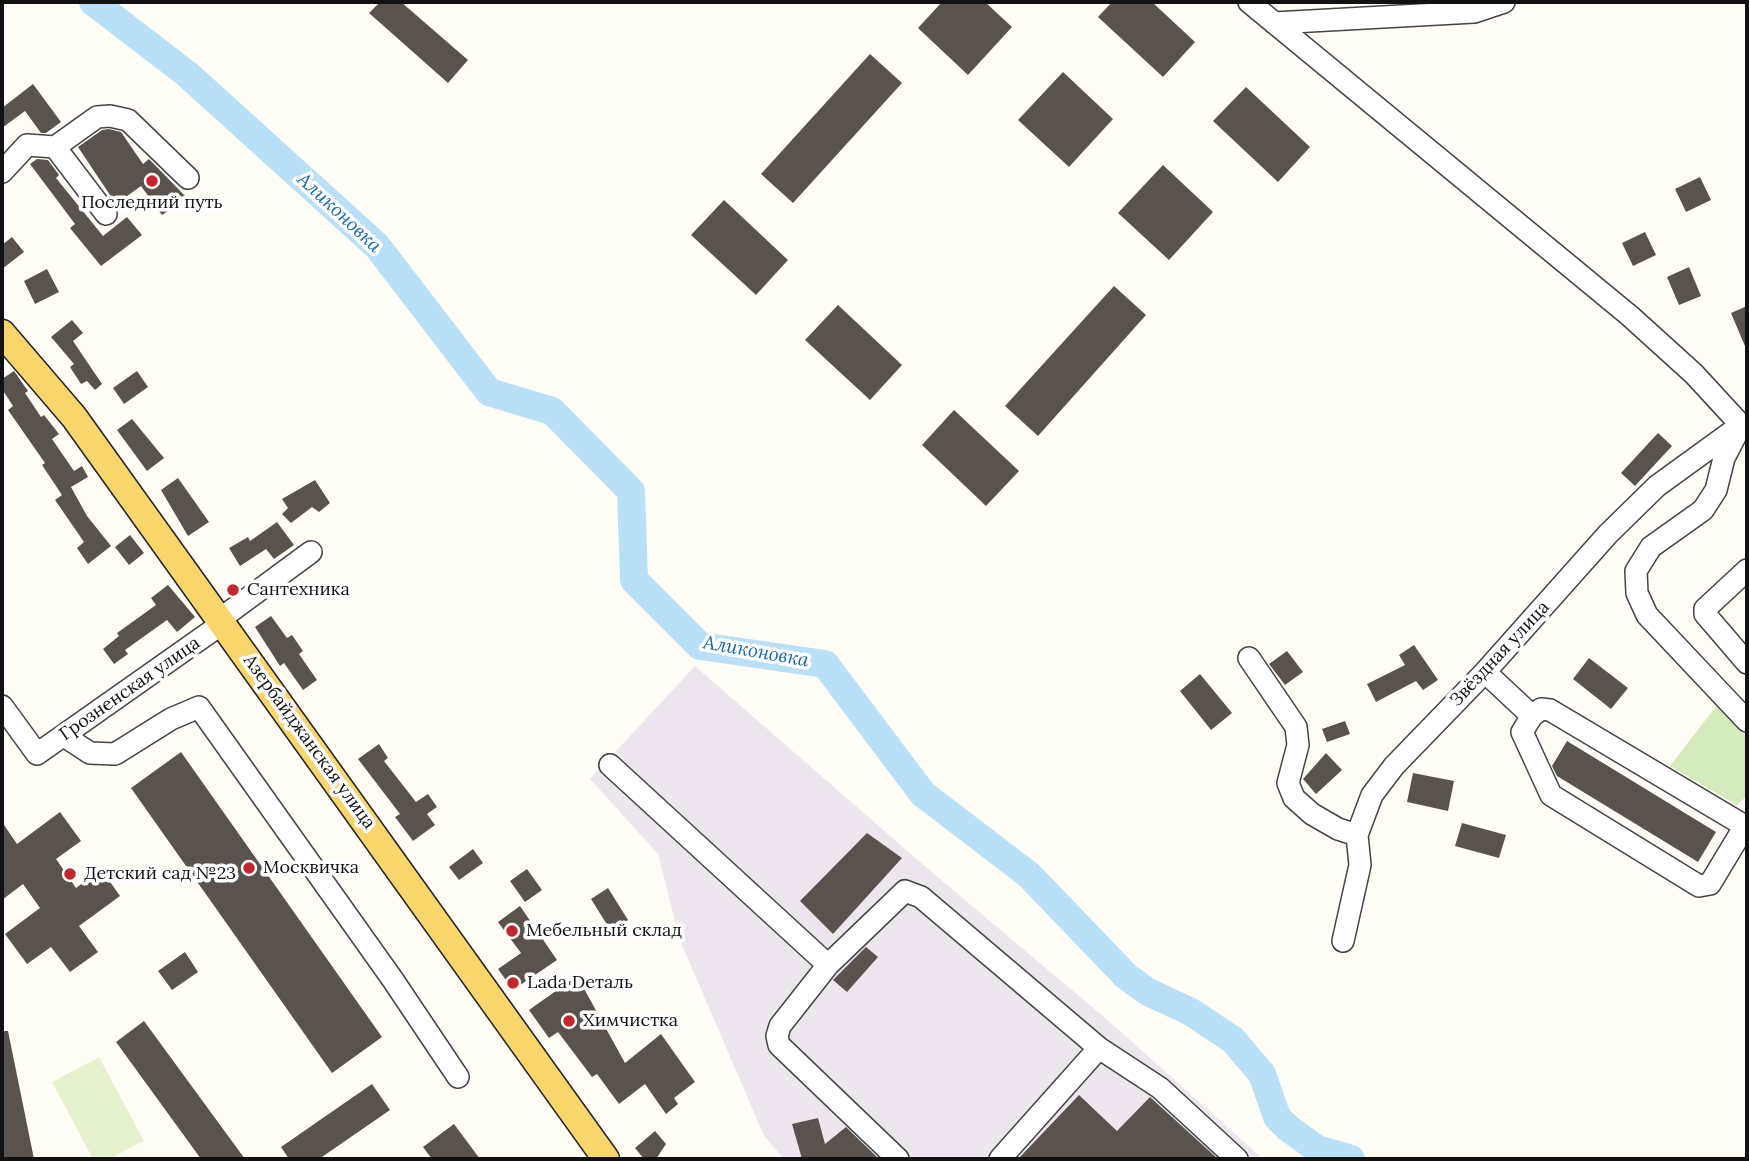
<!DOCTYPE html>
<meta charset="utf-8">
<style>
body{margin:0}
#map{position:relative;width:1749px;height:1161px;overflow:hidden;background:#fffdf5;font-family:Lora,serif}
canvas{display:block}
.frame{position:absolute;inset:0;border:4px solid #111;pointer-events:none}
</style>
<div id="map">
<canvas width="1749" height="1161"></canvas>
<div class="frame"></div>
</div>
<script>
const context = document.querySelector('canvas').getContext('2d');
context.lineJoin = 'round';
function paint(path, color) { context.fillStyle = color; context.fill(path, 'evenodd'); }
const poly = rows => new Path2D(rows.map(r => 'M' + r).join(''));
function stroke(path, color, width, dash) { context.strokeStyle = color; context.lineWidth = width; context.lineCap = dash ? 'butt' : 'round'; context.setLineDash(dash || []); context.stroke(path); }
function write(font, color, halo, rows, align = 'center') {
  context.font = font + ' Lora,serif'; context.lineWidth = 7; context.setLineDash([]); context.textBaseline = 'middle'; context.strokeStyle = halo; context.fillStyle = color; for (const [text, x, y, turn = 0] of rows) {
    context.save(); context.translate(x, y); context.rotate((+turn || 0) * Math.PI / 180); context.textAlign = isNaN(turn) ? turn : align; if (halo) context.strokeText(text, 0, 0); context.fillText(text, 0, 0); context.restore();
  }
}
paint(poly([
 [695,666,927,868,1111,1023,1263,1159,784,1159,764,1136,679,938,658,854,590,779]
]), '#eee6ef');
paint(poly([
 [1717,705,1747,738,1747,796,1737,805,1670,766]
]), '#d5ebbd');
paint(poly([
 [99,1057,144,1141,109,1159,93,1159,52,1082]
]), '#e6f2cf');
stroke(poly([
 [93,2,187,74,377,246,489,392,552,411,631,491,634,580,700,646,825,664,923,794,1029,875,1126,976,1148,992,1191,1012,1233,1040,1262,1074,1277,1117,1288,1128,1317,1149,1351,1159]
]), '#b9e0f7', 28);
paint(poly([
 [380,2,401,2,468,60,448,83,369,13],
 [942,2,985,2,1012,27,968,75,918,28],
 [1112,2,1152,2,1195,42,1163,77,1098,17],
 [870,54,902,83,793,203,761,174],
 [1063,72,1113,119,1069,167,1018,120],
 [33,84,61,122,46,133,41,133,25,111,2,128,2,108],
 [1246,87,1310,147,1278,182,1213,121],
 [109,129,121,132,143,164,149,159,187,198,162,215,141,186,116,204,78,147,102,130],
 [37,159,48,160,59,175,56,178,103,236,127,217,142,235,101,266,70,228,75,224,30,164],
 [1163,165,1213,212,1169,260,1118,213],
 [1700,177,1711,200,1686,212,1675,189],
 [724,200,788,260,756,295,691,235],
 [1645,232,1656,255,1633,266,1622,243],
 [12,237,24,252,2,269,2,245],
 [1689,267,1701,296,1679,305,1667,277],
 [47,269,59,292,35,304,24,281],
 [1114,286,1146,315,1038,436,1005,406],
 [838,305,902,365,870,400,805,340],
 [1747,306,1747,351,1731,313],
 [72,320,83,333,73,341,102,384,95,390,87,381,81,384,70,367,74,364,51,337],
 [14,371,28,391,25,393,41,417,44,415,59,434,52,439,74,471,82,466,88,477,71,487,87,516,111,546,88,564,77,548,84,542,55,500,62,495,42,465,45,463,8,410,13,406,2,389,2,379],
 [137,371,148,387,124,404,113,388],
 [954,410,1019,471,986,506,922,445],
 [132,419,164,458,147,471,117,430],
 [1658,433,1672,446,1635,486,1621,473],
 [178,478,209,522,188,536,161,490],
 [315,480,330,503,319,512,312,507,291,523,282,514,288,508,282,499],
 [277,522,294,545,274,559,266,549,240,566,229,548,248,537,250,541],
 [130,535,144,553,129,565,115,547],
 [168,585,195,617,177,632,167,620,125,650,128,654,114,664,103,649,119,636,117,633,156,605,151,598],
 [271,616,287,638,292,635,303,651,299,654,317,680,303,690,284,663,280,666,255,627],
 [1414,645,1438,680,1423,690,1416,681,1376,702,1367,684,1405,665,1399,655],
 [1287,651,1303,672,1285,685,1269,664],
 [1589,658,1628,688,1611,709,1573,679],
 [1200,674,1232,713,1211,730,1180,691],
 [1345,721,1350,734,1327,742,1322,729],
 [1567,741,1716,832,1698,862,1557,776,1552,766],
 [379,744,388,758,384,761,416,802,428,794,437,807,427,814,435,825,413,841,395,817,400,814,358,759],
 [181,752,382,1037,332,1073,131,788],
 [1326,753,1342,770,1316,794,1303,779],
 [1413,773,1454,781,1448,811,1407,802],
 [60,812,81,841,56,859,76,888,101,869,120,896,79,926,98,952,70,972,51,947,27,964,5,934,40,908,23,884,2,900,2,822,17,844],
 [1462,823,1506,835,1499,858,1455,846],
 [867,833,902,858,833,934,800,901],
 [473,849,483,863,459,880,449,867],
 [527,869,542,890,525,902,510,881],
 [608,888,628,920,611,931,591,899],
 [520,906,557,960,513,990,498,969,521,953,498,922],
 [866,947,878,957,847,992,833,980],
 [185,952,198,972,172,990,158,971],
 [577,976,625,1063,661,1034,695,1082,674,1098,678,1104,666,1114,645,1084,619,1104,597,1074,592,1077,558,1032,549,1038,529,1010],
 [144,1021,245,1159,201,1159,116,1042],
 [2,1031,8,1031,34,1159,2,1159],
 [372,1084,390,1110,319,1159,289,1159,281,1147],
 [1079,1095,1117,1131,1150,1097,1218,1159,1018,1159],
 [818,1118,825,1144,846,1127,879,1159,802,1159,792,1124],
 [454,1124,480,1159,432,1159,423,1147],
 [655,1131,666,1144,656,1159,644,1159,635,1148]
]), '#5a524d');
const minor = poly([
 [1249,2,1630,316,1694,374,1741,425,1724,458,1716,490,1703,510,1651,547,1636,571,1637,593,1647,615,1747,721],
 [1274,23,1474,12,1504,2],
 [55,147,106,214],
 [2,172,27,145,55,147,97,117,110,116,128,120,188,178],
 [1747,570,1705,609,1705,614,1747,663],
 [220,619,311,552],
 [1249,658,1296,727,1298,745,1288,783,1294,798,1312,814,1338,829,1357,835],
 [1485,672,1532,716,1522,732,1551,795,1699,886,1710,884,1745,826,1550,710,1541,709,1532,716],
 [2,706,37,754,223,623],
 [64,736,90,753,115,754,171,719,199,707,393,980,458,1077],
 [610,765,828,965],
 [1343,941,1360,865,1357,835,1372,795,1394,766,1485,672,1608,534,1657,486,1737,428],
 [898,1159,779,1045,777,1036,780,1026,828,965,905,891,921,897,1099,1048,1160,1088,1237,1159],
 [1000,1159,1099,1048]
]);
const major = poly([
 [2,333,74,417,606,1159]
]);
stroke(minor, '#444', 24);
stroke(major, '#222', 29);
stroke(minor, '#fff', 21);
stroke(major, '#f9d66b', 26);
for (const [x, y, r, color] of [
 [152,181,7,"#c4262e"],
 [233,590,7,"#c4262e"],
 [249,868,7,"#c4262e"],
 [70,874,7,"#c4262e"],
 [512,931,7,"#c4262e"],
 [513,983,7,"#c4262e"],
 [569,1021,7,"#c4262e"]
]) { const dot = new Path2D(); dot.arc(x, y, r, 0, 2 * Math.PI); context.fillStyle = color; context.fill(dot); stroke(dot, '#fff', 2.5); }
write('18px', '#111', '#fff', [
 ["Последний путь",152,203,"center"],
 ["Сантехника",247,590],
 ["Москвичка",263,868],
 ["Детский сад №23",84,874],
 ["Мебельный склад",526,931],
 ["Lada Dеталь",527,983],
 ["Химчистка",583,1021]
], 'left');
write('18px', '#111', '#fff', [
 ["Звёздная улица",1500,654,-47],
 ["Грозненская улица",130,689,-35],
 ["Азербайджанская улица",309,742,54]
]);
write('italic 19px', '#1768a6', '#fff', [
 ["Аликоновка",339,213,43],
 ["Аликоновка",756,652,10]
]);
</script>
